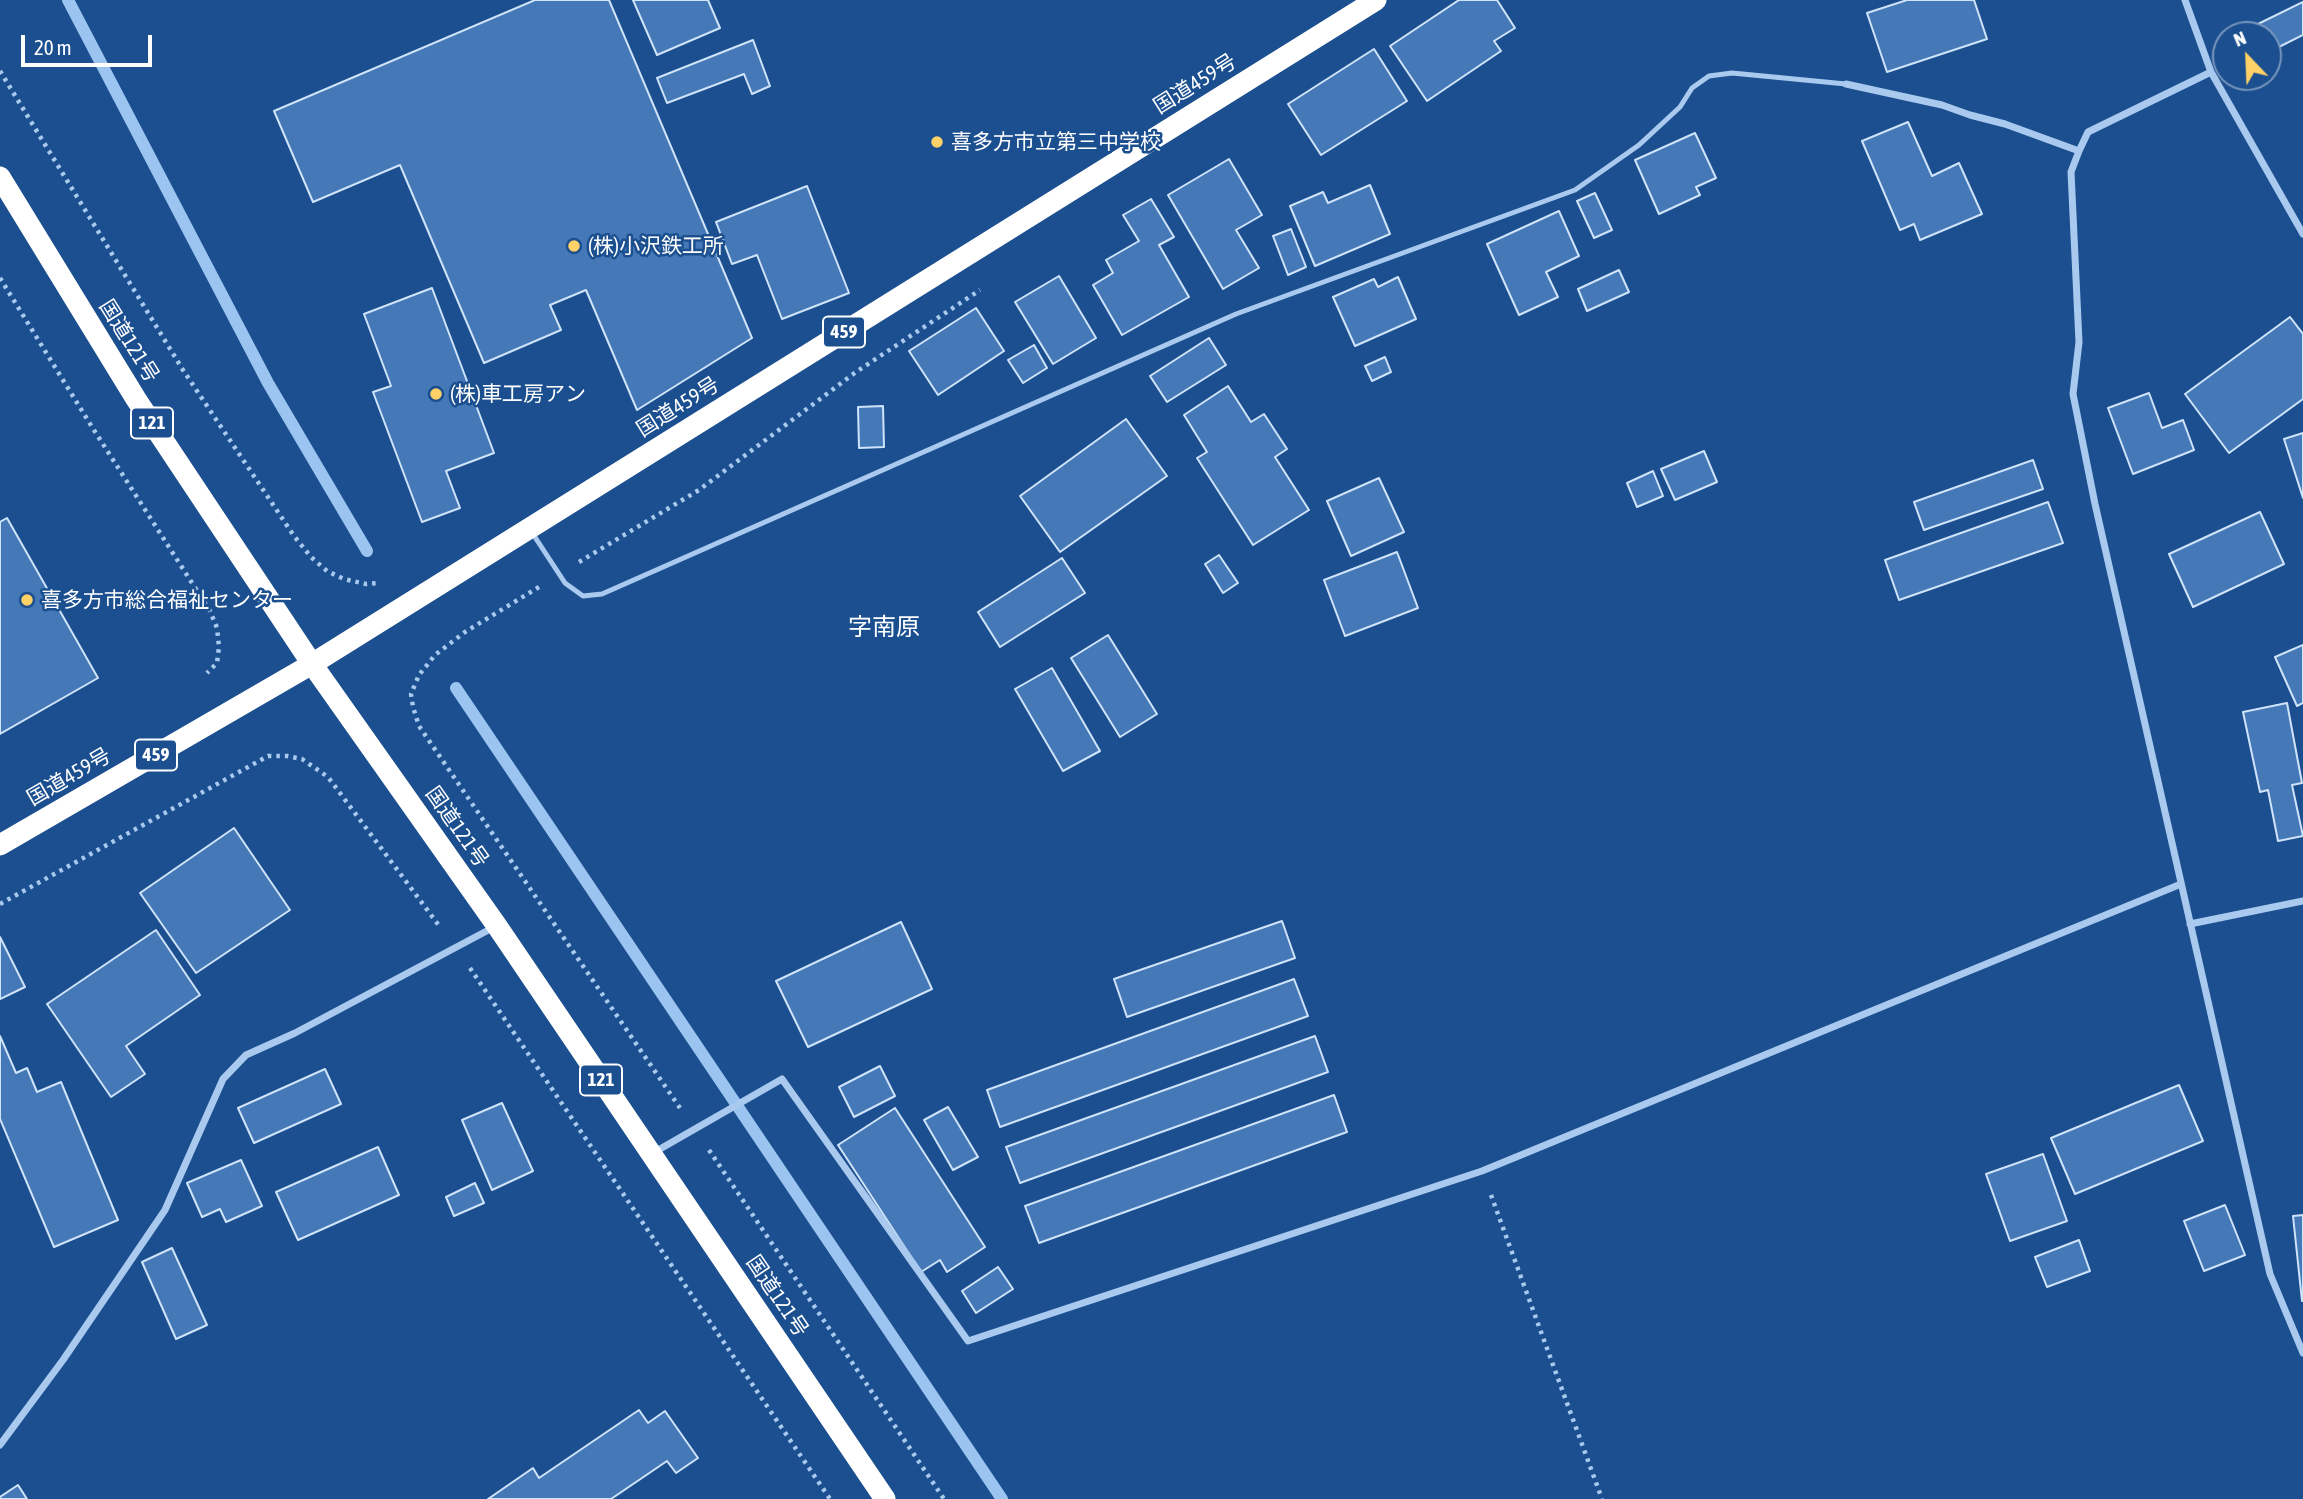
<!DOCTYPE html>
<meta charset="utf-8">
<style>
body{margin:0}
#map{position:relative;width:2303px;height:1499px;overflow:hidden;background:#1b4f8f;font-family:"Asap Condensed",sans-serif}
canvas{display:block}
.north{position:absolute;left:2212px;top:21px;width:70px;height:70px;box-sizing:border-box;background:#1b4f8f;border:2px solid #7695bc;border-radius:50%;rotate:337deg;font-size:19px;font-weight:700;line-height:28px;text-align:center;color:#fff}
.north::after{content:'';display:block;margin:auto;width:24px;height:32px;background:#ffd166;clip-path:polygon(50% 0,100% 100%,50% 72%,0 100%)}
.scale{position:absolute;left:21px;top:35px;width:131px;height:32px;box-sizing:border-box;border:4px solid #fff;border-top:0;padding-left:9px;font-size:21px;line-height:24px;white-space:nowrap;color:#fff;-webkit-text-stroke:5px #1b4f8f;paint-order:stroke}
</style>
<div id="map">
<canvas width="2303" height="1499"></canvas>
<div class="north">N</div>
<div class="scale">20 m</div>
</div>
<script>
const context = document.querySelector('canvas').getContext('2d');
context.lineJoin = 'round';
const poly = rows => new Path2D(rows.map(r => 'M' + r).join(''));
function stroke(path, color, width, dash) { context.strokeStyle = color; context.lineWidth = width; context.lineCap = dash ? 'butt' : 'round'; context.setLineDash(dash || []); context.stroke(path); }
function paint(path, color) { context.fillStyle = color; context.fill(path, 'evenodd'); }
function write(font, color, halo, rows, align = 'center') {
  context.font = font + ' "Asap Condensed","Noto Sans JP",sans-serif'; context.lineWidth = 5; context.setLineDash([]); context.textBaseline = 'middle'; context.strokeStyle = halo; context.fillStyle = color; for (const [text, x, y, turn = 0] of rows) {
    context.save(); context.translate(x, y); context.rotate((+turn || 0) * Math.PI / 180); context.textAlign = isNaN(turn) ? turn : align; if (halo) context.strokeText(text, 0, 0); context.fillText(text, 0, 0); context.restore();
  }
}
stroke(poly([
 [68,0,268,383,367,551],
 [456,688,1002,1499]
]), '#9cc4f0', 12);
const building = poly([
 [535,0,609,0,752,338,637,410,586,290,550,305,561,330,484,363,400,165,313,202,274,111,535,0],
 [633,0,708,0,720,28,657,55,633,0],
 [1459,0,1497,0,1515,28,1494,41,1501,51,1427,101,1390,46,1459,0],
 [1907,0,1974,0,1987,39,1887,72,1867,13,1907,0],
 [2303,2,2303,35,2271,51,2268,35,2264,35,2258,24,2303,2],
 [753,40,770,86,752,94,744,74,667,103,657,78,753,40],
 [1374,49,1407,101,1321,155,1288,104,1374,49],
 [1908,122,1932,176,1959,163,1982,214,1920,240,1914,224,1900,230,1862,141,1908,122],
 [1695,133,1716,178,1696,187,1700,195,1659,214,1635,160,1695,133],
 [1229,159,1262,215,1236,230,1259,268,1223,289,1168,195,1229,159],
 [1370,185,1390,234,1315,266,1290,206,1323,192,1328,203,1370,185],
 [807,186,849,293,782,319,757,255,732,264,716,222,807,186],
 [1595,193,1612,230,1594,238,1577,201,1595,193],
 [1151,199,1174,237,1159,245,1189,297,1122,335,1093,285,1113,273,1106,260,1139,241,1123,215,1151,199],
 [1559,211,1579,256,1546,272,1558,297,1519,315,1487,244,1559,211],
 [1291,229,1306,267,1288,275,1273,236,1291,229],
 [1619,270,1629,292,1587,311,1578,289,1619,270],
 [1059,276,1096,338,1053,364,1015,302,1059,276],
 [1398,277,1416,319,1355,346,1333,297,1374,279,1378,287,1398,277],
 [432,288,494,453,446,471,460,508,422,522,373,392,391,386,364,314,432,288],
 [976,308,1004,351,938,395,909,351,976,308],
 [2290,317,2303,334,2303,399,2229,453,2185,394,2290,317],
 [1209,338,1226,365,1167,402,1150,376,1209,338],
 [1034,345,1047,368,1023,383,1008,360,1034,345],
 [1385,357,1391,372,1372,381,1365,366,1385,357],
 [1228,386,1251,422,1264,414,1287,449,1275,457,1309,510,1253,545,1197,458,1207,452,1184,415,1228,386],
 [2149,393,2162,428,2183,420,2194,450,2133,474,2108,408,2149,393],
 [883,406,884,447,859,448,858,407,883,406],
 [1126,419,1167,476,1060,552,1020,496,1126,419],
 [2303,433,2303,498,2284,439,2303,433],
 [1704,451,1717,482,1675,500,1661,469,1704,451],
 [2033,460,2043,489,1924,530,1914,502,2033,460],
 [1653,471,1663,496,1637,507,1627,483,1653,471],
 [1379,478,1404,532,1351,556,1327,501,1379,478],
 [2048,502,2063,543,1899,600,1885,560,2048,502],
 [2260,512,2284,564,2193,607,2169,554,2260,512],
 [7,518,98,678,0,734,0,522,7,518],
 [1397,552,1418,608,1345,636,1324,580,1397,552],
 [1219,555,1238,583,1223,593,1205,564,1219,555],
 [1062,558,1085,593,1000,647,978,612,1062,558],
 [1108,635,1157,714,1120,737,1071,658,1108,635],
 [2303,645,2303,703,2297,706,2275,657,2303,645],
 [1052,668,1100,751,1063,771,1015,689,1052,668],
 [2287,703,2302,783,2292,785,2303,836,2278,841,2268,790,2260,792,2243,712,2287,703],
 [234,828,290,910,196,973,140,893,234,828],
 [1282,921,1295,958,1127,1017,1114,979,1282,921],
 [901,922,932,989,808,1047,776,981,901,922],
 [156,930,200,995,126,1046,145,1074,111,1097,47,1004,156,930],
 [0,937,25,987,0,999,0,937],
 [1294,979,1308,1016,1000,1127,987,1090,1294,979],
 [0,1036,16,1073,27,1068,37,1092,61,1082,118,1220,54,1247,0,1119,0,1036],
 [1315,1036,1328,1072,1020,1183,1006,1147,1315,1036],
 [880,1066,895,1096,854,1117,839,1087,880,1066],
 [325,1069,341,1104,254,1143,238,1108,325,1069],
 [2179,1085,2203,1141,2075,1194,2051,1138,2179,1085],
 [1334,1095,1347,1132,1039,1243,1025,1206,1334,1095],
 [502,1103,533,1171,492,1190,462,1120,502,1103],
 [948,1107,978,1157,953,1170,924,1120,948,1107],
 [895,1108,985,1247,947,1272,940,1260,921,1272,838,1145,895,1108],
 [378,1147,399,1195,298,1240,276,1192,378,1147],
 [2043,1154,2067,1221,2010,1241,1986,1174,2043,1154],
 [241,1160,262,1206,226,1222,220,1209,202,1217,187,1183,241,1160],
 [475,1183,484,1203,454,1216,446,1197,475,1183],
 [2225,1205,2245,1255,2204,1271,2184,1221,2225,1205],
 [2303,1215,2303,1301,2302,1301,2293,1216,2303,1215],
 [2079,1240,2090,1271,2047,1287,2035,1257,2079,1240],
 [172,1248,207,1325,176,1339,142,1262,172,1248],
 [998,1267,1013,1289,976,1313,962,1291,998,1267],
 [639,1410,648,1423,665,1411,698,1458,676,1473,667,1461,611,1499,488,1499,533,1468,539,1478,639,1410],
 [18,1485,27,1499,0,1499,0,1497,18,1485]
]);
paint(building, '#4478b7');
stroke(building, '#cfe3fa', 2);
stroke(poly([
 [0,71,183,370,294,536,311,557,327,571,344,579,366,584,378,583],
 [0,278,92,427,210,611,217,628,219,647,217,663,207,673],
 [579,562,699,490,856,372,980,290],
 [539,587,465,632,435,655,419,675,411,694,413,707,419,726,680,1108],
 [0,904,268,756,287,756,302,759,328,777,440,927],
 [470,968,830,1499],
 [709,1150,944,1499],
 [1491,1195,1602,1499]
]), '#a9c9ee', 4.5, [3.5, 5]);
stroke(poly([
 [531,531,565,583,583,596,602,594,1236,314,1575,190,1639,145,1680,107,1692,88,1709,76,1732,73,1846,84]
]), '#a9c9ee', 5);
stroke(poly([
 [2185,0,2211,72,2303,234],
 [2211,72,2088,132,2079,151,2071,172,2079,342,2073,394,2095,504,2270,1274,2303,1353],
 [1846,84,1942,105,1970,115,2005,124,2079,151],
 [2190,924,2303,901],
 [653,1153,782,1079,968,1341,1482,1171,2181,884],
 [0,1445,63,1360,165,1210,223,1079,246,1055,295,1033,496,926]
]), '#a9c9ee', 7);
stroke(poly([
 [0,177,136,399,312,664,497,926,885,1499],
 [0,845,312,664,1376,0]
]), '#fff', 21);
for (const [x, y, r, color] of [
 [937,142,7,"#ffd166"],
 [574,246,7,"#ffd166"],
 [436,394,7,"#ffd166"],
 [27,600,7,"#ffd166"]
]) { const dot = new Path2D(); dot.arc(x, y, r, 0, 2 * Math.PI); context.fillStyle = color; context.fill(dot); stroke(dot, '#1b4f8f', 2.5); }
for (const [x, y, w] of [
 [844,332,42],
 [152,423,42],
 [156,755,42],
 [601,1080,42]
]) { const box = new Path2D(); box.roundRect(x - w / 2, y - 15.5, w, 31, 5); context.fillStyle = '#1b4f8f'; context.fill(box); stroke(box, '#fff', 2); }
write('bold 19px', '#fff', null, [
 ["459",844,332],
 ["121",152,423],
 ["459",156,755],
 ["121",601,1080]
]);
write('21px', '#fff', '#1b4f8f', [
 ["国道459号",1195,84,-32],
 ["国道121号",129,341,58],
 ["国道459号",678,407,-32],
 ["国道459号",69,777,-30],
 ["国道121号",457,827,55],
 ["国道121号",777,1296,56]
]);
write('21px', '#fff', '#1b4f8f', [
 ["喜多方市立第三中学校",951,142],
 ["(株)小沢鉄工所",588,246],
 ["(株)車工房アン",450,394],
 ["喜多方市総合福祉センター",41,600]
], 'left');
write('24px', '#fff', '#1b4f8f', [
 ["字南原",884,627]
]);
</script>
